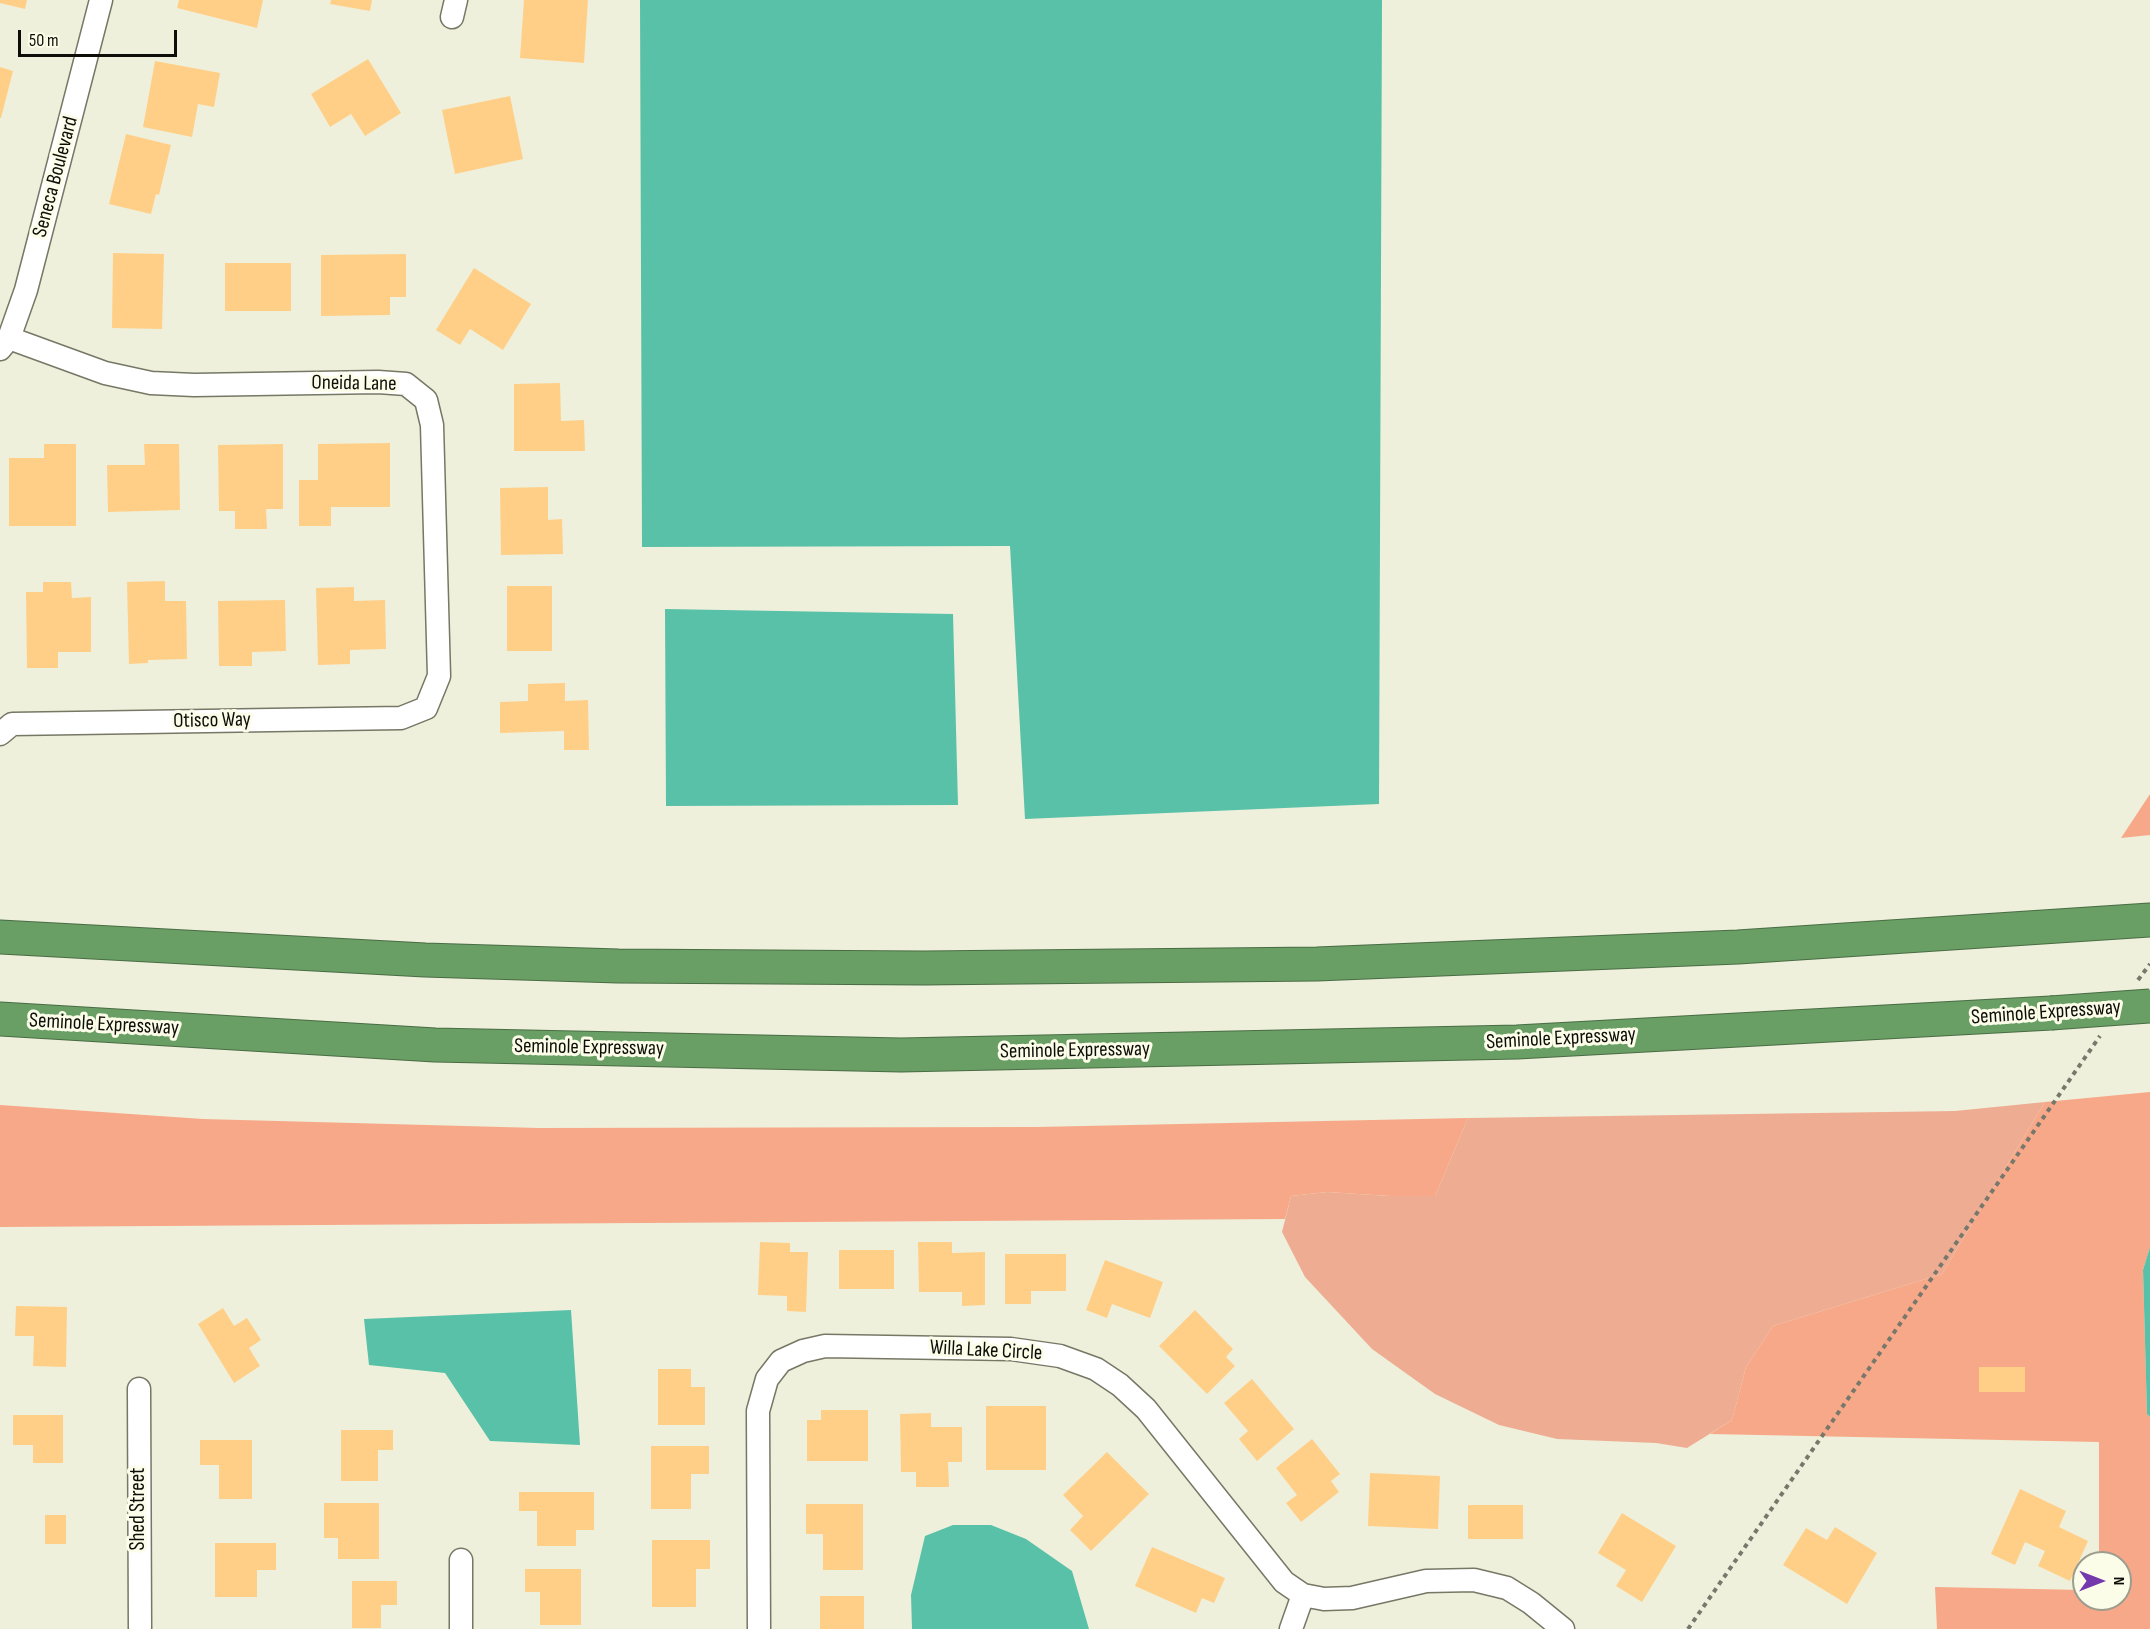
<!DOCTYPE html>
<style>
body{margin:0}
#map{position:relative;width:2150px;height:1629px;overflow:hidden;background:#eff0db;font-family:"Sofia Sans Condensed",sans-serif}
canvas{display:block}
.north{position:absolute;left:2072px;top:1551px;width:60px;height:60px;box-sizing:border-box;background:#fcfde9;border:2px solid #9d9d8f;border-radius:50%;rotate:90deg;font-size:16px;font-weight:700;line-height:24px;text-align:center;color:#0e0e08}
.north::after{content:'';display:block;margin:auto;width:21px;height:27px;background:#7539ae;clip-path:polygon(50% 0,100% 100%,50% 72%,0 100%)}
.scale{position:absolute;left:18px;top:30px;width:159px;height:27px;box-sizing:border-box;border:3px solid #0e0e08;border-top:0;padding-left:8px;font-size:18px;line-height:21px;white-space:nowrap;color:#0e0e08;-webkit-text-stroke:4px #fcfde9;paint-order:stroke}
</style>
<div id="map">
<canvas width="2150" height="1629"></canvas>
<div class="north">N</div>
<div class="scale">50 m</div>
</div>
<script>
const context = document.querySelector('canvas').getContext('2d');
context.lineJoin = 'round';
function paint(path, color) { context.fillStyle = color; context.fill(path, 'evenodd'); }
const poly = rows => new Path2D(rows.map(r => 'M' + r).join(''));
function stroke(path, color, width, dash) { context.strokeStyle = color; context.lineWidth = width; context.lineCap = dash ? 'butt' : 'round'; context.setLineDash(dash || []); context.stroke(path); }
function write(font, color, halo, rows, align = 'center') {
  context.font = font + ' "Sofia Sans Condensed",sans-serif'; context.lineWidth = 6; context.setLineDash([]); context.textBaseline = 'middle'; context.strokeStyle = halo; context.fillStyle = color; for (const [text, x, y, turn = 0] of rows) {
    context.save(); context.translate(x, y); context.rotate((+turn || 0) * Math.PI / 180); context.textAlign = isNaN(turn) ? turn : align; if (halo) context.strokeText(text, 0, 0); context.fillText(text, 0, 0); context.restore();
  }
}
paint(poly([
 [2045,1102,1942,1274,1773,1326,1746,1367,1732,1420,1687,1448,1656,1443,1557,1439,1499,1425,1435,1394,1372,1349,1305,1277,1282,1232,1291,1196,1327,1192,1390,1196,1435,1196,1468,1118,1955,1111]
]), '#eead93');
paint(poly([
 [2150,794,2150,835,2121,838],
 [2150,1092,2150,1247,2143,1270,2147,1414,2150,1417,2150,1629,1937,1629,1935,1587,2084,1590,2084,1599,2120,1599,2120,1563,2099,1563,2099,1442,1710,1434,1732,1420,1746,1367,1773,1326,1942,1274,2045,1102],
 [0,1105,203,1119,539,1128,1036,1127,1468,1118,1435,1196,1390,1196,1327,1192,1291,1196,1285,1219,0,1227]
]), '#f7a888');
paint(poly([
 [640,0,1382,0,1379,804,1025,819,1010,546,642,547],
 [665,609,953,614,958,805,666,806],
 [2150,1247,2150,1417,2147,1414,2143,1270],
 [571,1310,580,1445,490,1441,445,1373,369,1365,364,1319],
 [953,1525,991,1525,1026,1539,1072,1571,1089,1629,912,1629,911,1595,925,1536]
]), '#59c1a8');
paint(poly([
 [0,0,27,0,25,9,0,3],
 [179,0,263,0,257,28,177,8],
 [331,0,372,0,370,11,330,4],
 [524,0,588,0,584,63,520,58],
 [368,59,401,113,365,136,351,114,330,127,311,94],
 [155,61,220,73,214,107,198,104,192,137,143,127],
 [0,67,13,71,1,118,0,118],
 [510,96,523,159,455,174,442,110],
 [126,134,171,145,159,195,156,194,151,214,109,204],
 [113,253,164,254,162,329,112,328],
 [406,254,406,297,390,297,390,315,321,316,321,255],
 [225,263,291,263,291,311,225,311],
 [474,268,531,304,503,350,470,329,460,345,436,330],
 [560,383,561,421,584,420,585,451,514,451,514,384],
 [390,443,390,507,331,507,331,526,299,526,299,480,318,480,318,444],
 [44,444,76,444,76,526,9,526,9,458,44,458],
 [144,444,179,444,180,510,108,512,107,465,145,465],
 [283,444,283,509,266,509,267,529,235,529,235,511,219,511,218,445],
 [548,487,548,520,562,519,563,554,501,555,500,488],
 [165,581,165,601,186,601,187,659,148,660,148,663,129,664,127,582],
 [43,582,71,582,72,598,91,597,91,652,58,652,58,668,27,668,26,592,43,592],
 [507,586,552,586,552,651,507,651],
 [354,587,354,601,385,600,386,649,350,650,350,664,318,665,316,588],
 [285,600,286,651,252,652,252,666,219,666,218,601],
 [565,683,565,701,588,700,589,750,564,750,564,731,500,733,500,702,528,701,528,684],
 [760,1242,790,1243,790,1252,808,1252,806,1312,787,1311,787,1296,758,1295],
 [918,1242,952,1242,952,1253,985,1252,985,1305,962,1306,962,1292,919,1292],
 [839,1250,894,1250,894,1289,839,1289],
 [1005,1254,1066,1254,1066,1291,1031,1291,1031,1304,1005,1304],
 [1105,1260,1163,1282,1150,1318,1112,1304,1107,1318,1086,1310],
 [16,1306,67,1307,66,1367,33,1366,34,1336,15,1336],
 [223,1308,234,1326,247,1318,261,1340,249,1348,260,1366,234,1383,198,1324],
 [1195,1310,1233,1349,1226,1357,1235,1366,1207,1394,1159,1346],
 [1979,1367,2025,1367,2025,1392,1979,1392],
 [658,1369,691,1369,691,1387,705,1387,705,1425,658,1425],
 [1252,1379,1294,1429,1257,1461,1239,1439,1248,1431,1224,1403],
 [986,1406,1046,1406,1046,1470,986,1470],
 [821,1410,868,1410,868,1461,807,1461,807,1420,821,1420],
 [931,1413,931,1427,962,1427,962,1462,948,1462,949,1487,916,1487,916,1472,901,1472,900,1414],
 [13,1415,63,1415,63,1463,33,1463,33,1445,13,1445],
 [341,1430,393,1430,393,1450,378,1450,378,1481,341,1481],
 [1312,1439,1340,1474,1331,1481,1339,1492,1301,1522,1286,1503,1297,1495,1276,1468],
 [200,1440,252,1440,252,1499,219,1499,219,1465,200,1465],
 [651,1446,709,1446,709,1474,691,1474,691,1509,651,1509],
 [1107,1452,1149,1494,1091,1551,1070,1530,1083,1516,1063,1495],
 [1370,1473,1440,1476,1438,1529,1368,1526],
 [2020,1489,2066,1511,2059,1527,2088,1541,2070,1581,2038,1566,2045,1551,2025,1542,2015,1565,1991,1554],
 [519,1492,594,1492,594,1530,576,1530,576,1546,537,1546,537,1511,519,1511],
 [324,1503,379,1503,379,1559,338,1559,338,1538,324,1538],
 [806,1504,863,1504,863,1570,823,1570,823,1534,806,1534],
 [1468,1505,1523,1505,1523,1539,1468,1539],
 [1622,1513,1676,1546,1642,1602,1616,1586,1626,1570,1598,1553],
 [45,1515,66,1515,66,1544,45,1544],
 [1835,1527,1877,1553,1847,1604,1783,1565,1806,1528,1827,1540],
 [652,1540,710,1540,710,1569,696,1569,696,1607,652,1607],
 [215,1543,276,1543,276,1570,257,1570,257,1597,215,1597],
 [1152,1547,1225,1578,1214,1603,1202,1598,1196,1613,1135,1586],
 [525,1569,581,1569,581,1625,540,1625,540,1592,525,1592],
 [352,1581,397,1581,397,1605,381,1605,381,1628,352,1628],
 [820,1596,864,1596,864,1629,820,1629]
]), '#ffcf88');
const street = poly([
 [452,17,456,0],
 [0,349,9,338,26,290,101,0],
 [0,734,12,724,401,718,426,708,439,676,432,425,426,400,406,384,378,382,194,385,151,383,105,373,9,338],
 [139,1389,140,1629],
 [461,1560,461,1629],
 [759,1629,758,1411,767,1379,781,1361,803,1351,825,1346,1011,1349,1060,1356,1096,1369,1120,1385,1146,1409,1284,1582,1303,1595,1324,1599,1352,1598,1426,1581,1474,1580,1507,1588,1531,1603,1563,1629],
 [1291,1629,1303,1595]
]);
const highway = poly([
 [0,937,425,960,618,966,923,968,1317,964,1738,947,2150,920],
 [0,1019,435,1045,901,1055,1517,1042,2051,1013]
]);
stroke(street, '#767765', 25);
stroke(highway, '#496c44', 35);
stroke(poly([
 [2138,980,2150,964],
 [1688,1629,2100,1036]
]), '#77786b', 4, [4.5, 4.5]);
stroke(street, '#fff', 22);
stroke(highway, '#699f65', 33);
const highwayBridge = poly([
 [2051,1013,2150,1006]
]);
stroke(highwayBridge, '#496c44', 35, []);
stroke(highwayBridge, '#699f65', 33);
write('21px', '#0e0e08', '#fcfde9', [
 ["Seneca Boulevard",56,177,-75],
 ["Oneida Lane",354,384,1],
 ["Otisco Way",212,721,-1],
 ["Seminole Expressway",2046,1013,-4],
 ["Seminole Expressway",104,1025,3],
 ["Seminole Expressway",1561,1039,-3],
 ["Seminole Expressway",589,1048,1],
 ["Seminole Expressway",1075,1051,-1],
 ["Willa Lake Circle",986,1351,3],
 ["Shed Street",139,1509,-90]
]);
</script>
